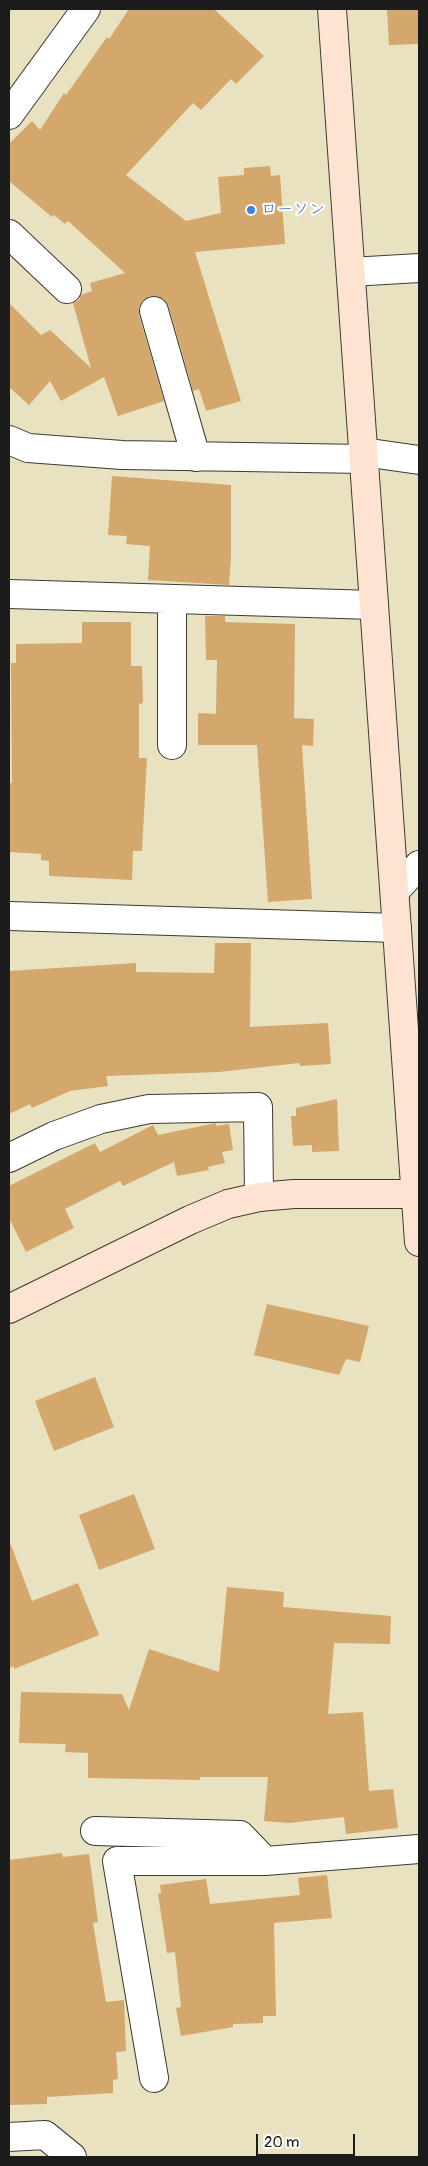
<!DOCTYPE html>
<meta charset="utf-8">
<style>
body{margin:0}
#map{position:relative;width:428px;height:2166px;overflow:hidden;background:#e8e2c0;font-family:Pangolin,sans-serif}
canvas{display:block}
.frame{position:absolute;inset:0;border:10px solid #1c1c1c;pointer-events:none}
.scale{position:absolute;left:256px;top:2134px;width:99px;height:22px;box-sizing:border-box;border:2px solid #1c1c1c;border-top:0;padding-left:6px;font-size:15px;line-height:18px;white-space:nowrap;color:#1c1c1c;-webkit-text-stroke:4px #fdfcf7;paint-order:stroke}
</style>
<div id="map">
<canvas width="428" height="2166"></canvas>
<div class="frame"></div>
<div class="scale">20 m</div>
</div>
<script>
const context = document.querySelector('canvas').getContext('2d');
context.lineJoin = 'round';
function paint(path, color) { context.fillStyle = color; context.fill(path, 'evenodd'); }
const poly = rows => new Path2D(rows.map(r => 'M' + r).join(''));
function stroke(path, color, width, dash) { context.strokeStyle = color; context.lineWidth = width; context.lineCap = dash ? 'butt' : 'round'; context.setLineDash(dash || []); context.stroke(path); }
function write(font, color, halo, rows, align = 'center') {
  context.font = font + ' Pangolin,"Klee One",sans-serif'; context.lineWidth = 4.5; context.setLineDash([]); context.textBaseline = 'middle'; context.strokeStyle = halo; context.fillStyle = color; for (const [text, x, y, turn = 0] of rows) {
    context.save(); context.translate(x, y); context.rotate((+turn || 0) * Math.PI / 180); context.textAlign = isNaN(turn) ? turn : align; if (halo) context.strokeText(text, 0, 0); context.fillText(text, 0, 0); context.restore();
  }
}
paint(poly([
 [129,9,214,9,264,56,236,84,231,79,201,110,193,103,126,175,186,221,221,213,218,177,244,175,244,168,270,166,271,176,280,175,285,244,195,252,241,401,206,411,199,389,193,391,169,307,164,299,157,296,149,296,142,301,139,308,139,315,164,401,118,416,104,377,61,401,50,381,29,405,9,387,9,303,41,335,50,330,91,368,73,303,79,300,81,295,92,291,90,283,125,273,68,221,65,224,54,215,52,217,9,181,9,144,32,121,40,130,64,93,66,95,107,37,109,39],
 [387,9,419,9,419,44,389,45],
 [112,476,231,485,231,556,229,585,148,580,150,546,126,544,127,536,108,535],
 [205,616,225,616,225,622,295,624,294,718,314,719,313,746,302,745,312,899,268,902,257,745,198,745,198,713,216,714,217,660,206,660],
 [82,622,131,622,131,666,142,666,143,703,139,704,139,758,147,758,142,851,133,851,132,880,49,876,49,861,41,860,41,854,9,852,9,783,12,783,11,663,16,663,16,644,82,643],
 [215,943,251,943,250,1027,328,1023,331,1064,300,1066,299,1063,219,1072,106,1076,108,1086,70,1091,32,1108,30,1104,9,1114,9,971,136,963,136,972,214,973],
 [337,1099,339,1151,312,1152,312,1145,293,1146,291,1116,296,1116,296,1108],
 [216,1123,216,1126,229,1124,233,1150,222,1152,225,1163,208,1167,209,1170,177,1176,174,1162,123,1186,120,1181,65,1209,74,1228,26,1252,9,1218,9,1186,95,1143,100,1152,153,1125,158,1135],
 [267,1304,369,1326,360,1362,346,1359,339,1375,254,1355],
 [95,1377,114,1427,54,1451,35,1401],
 [134,1494,155,1549,99,1570,79,1515],
 [11,1545,32,1601,78,1583,99,1635,14,1669,14,1666,9,1668,9,1546],
 [227,1587,284,1592,283,1607,391,1616,390,1644,334,1643,328,1714,363,1712,369,1791,393,1789,398,1828,346,1834,344,1817,289,1823,264,1821,268,1777,200,1777,200,1780,88,1778,88,1753,65,1752,66,1744,19,1743,21,1692,122,1694,129,1710,149,1649,219,1672],
 [62,1853,63,1857,89,1854,98,1922,93,1923,106,2002,124,2000,126,2051,116,2052,118,2079,113,2080,113,2093,47,2097,47,2104,9,2105,9,1860],
 [327,1875,332,1918,274,1923,276,2016,263,2016,263,2023,233,2024,233,2027,181,2036,176,2008,181,2007,175,1952,167,1953,158,1894,161,1893,160,1885,206,1879,210,1904,300,1895,298,1878]
]), '#d4a76c');
const street = poly([
 [9,115,86,9],
 [9,234,67,289],
 [351,272,419,268],
 [154,311,196,457],
 [9,440,28,448,122,455,364,459],
 [363,452,419,460],
 [9,594,374,605],
 [172,599,172,745],
 [395,891,419,865],
 [9,916,397,928],
 [9,1158,54,1136,101,1119,149,1109,258,1107,259,1197],
 [95,1831,240,1835,265,1861],
 [154,2078,117,1861,265,1861,419,1849],
 [9,2137,45,2135,72,2157]
]);
const secondary = poly([
 [332,9,419,1242],
 [9,1309,190,1220,228,1204,259,1197,294,1194,416,1194]
]);
stroke(street, '#3b3a35', 30);
stroke(secondary, '#3b3a35', 30);
stroke(street, '#fff', 28);
stroke(secondary, '#fee3d1', 28);
for (const [x, y, r, color] of [
 [251,210,5,"#3f7fe0"]
]) { const dot = new Path2D(); dot.arc(x, y, r, 0, 2 * Math.PI); context.fillStyle = color; context.fill(dot); stroke(dot, '#fdfcf7', 2); }
write('16px', '#366cbe', '#fdfcf7', [
 ["ローソン",261,210]
], 'left');
</script>
